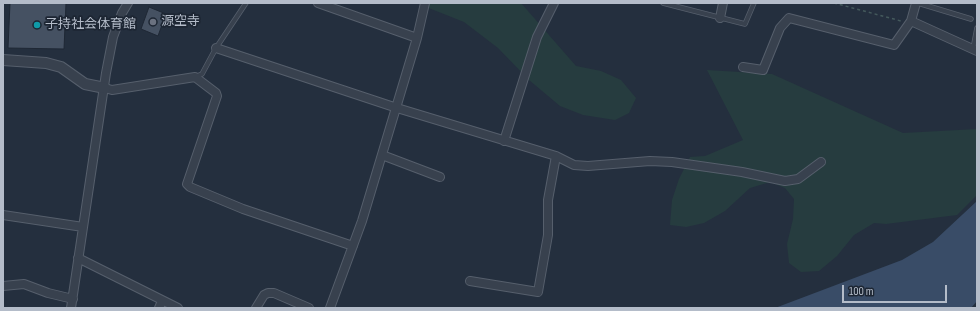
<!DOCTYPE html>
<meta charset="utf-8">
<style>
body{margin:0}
#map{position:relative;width:980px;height:311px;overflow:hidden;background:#242f3e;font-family:"Sofia Sans Condensed",sans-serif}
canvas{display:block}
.frame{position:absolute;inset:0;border:4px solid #b4bcc9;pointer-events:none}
.scale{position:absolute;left:842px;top:285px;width:105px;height:18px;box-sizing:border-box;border:2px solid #b4bcc9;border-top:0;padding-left:5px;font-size:12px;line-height:14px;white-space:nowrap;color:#b4bcc9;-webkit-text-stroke:3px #1d2633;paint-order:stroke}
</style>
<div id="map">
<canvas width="980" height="311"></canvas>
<div class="frame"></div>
<div class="scale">100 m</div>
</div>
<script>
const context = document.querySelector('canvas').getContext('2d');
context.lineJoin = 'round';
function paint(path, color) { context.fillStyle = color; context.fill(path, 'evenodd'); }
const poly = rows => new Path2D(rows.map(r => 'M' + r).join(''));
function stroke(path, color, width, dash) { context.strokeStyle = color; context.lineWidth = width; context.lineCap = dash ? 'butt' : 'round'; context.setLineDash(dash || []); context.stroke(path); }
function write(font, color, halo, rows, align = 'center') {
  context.font = font + ' "Sofia Sans Condensed","Noto Sans JP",sans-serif'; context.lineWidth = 3.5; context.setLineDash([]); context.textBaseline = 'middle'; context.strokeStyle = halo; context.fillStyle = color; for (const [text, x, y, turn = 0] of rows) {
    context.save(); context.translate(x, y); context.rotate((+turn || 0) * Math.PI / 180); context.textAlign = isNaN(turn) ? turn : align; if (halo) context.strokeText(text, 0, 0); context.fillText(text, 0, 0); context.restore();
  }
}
paint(poly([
 [416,3,521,3,576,66,601,71,621,80,636,98,629,113,615,120,583,115,560,106,529,80,498,48,464,22],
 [707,70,772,74,903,133,977,129,977,195,957,215,886,224,874,223,854,235,837,256,819,271,801,272,789,263,787,244,793,219,794,199,785,188,770,182,750,188,725,211,704,223,686,227,670,225,672,200,679,179,690,157,705,156,743,140]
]), '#263c3f');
paint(poly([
 [977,201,977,301,971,308,775,308,902,260,933,242]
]), '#394c67');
const building = poly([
 [10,3,66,3,64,49,8,48,10,3],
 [149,7,166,14,158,36,141,29,149,7]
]);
paint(building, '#455162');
stroke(building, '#1f2835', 1);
const service = poly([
 [663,3,745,24,754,3],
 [918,3,971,19],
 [973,49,977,28],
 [195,77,202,74,216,48,246,3]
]);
const minor = poly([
 [318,3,417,38],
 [916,3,911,21,977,51],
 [720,18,723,3],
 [216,48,397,108,556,156,574,165,588,166,650,161,672,162,742,172,785,181,798,179,821,162],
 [743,67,763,70,780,28,789,18,894,45,911,21],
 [105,88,112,90,195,77,216,93,217,96,187,184,190,187,243,209,353,246],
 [504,141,537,37,554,3],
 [382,155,440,177],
 [3,215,83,227],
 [78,258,178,308],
 [470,281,538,292,548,235,548,200,556,156],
 [3,286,24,284,48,293,73,299],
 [71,308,106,73,113,37,122,13,128,3],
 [159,308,162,301],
 [256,308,264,295,268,293,274,293,309,308],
 [330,308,362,221,417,38,425,3]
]);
const tertiary = poly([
 [3,60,46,63,61,67,85,84,105,88]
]);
stroke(service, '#565f6c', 5.5);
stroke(minor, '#565f6c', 10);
stroke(tertiary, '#565f6c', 12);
stroke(poly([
 [834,3,901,21]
]), '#44595c', 1.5, [3, 3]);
stroke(service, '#38414e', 4);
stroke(minor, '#38414e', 8);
stroke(tertiary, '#38414e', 10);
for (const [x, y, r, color] of [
 [153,22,4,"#6b7280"],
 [37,25,4,"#0f9aa8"]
]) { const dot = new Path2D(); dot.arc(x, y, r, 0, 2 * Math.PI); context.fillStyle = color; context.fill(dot); stroke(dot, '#1d2633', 1.5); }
write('13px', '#b4bcc9', '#1d2633', [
 ["源空寺",161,22],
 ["子持社会体育館",45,25]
], 'left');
</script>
